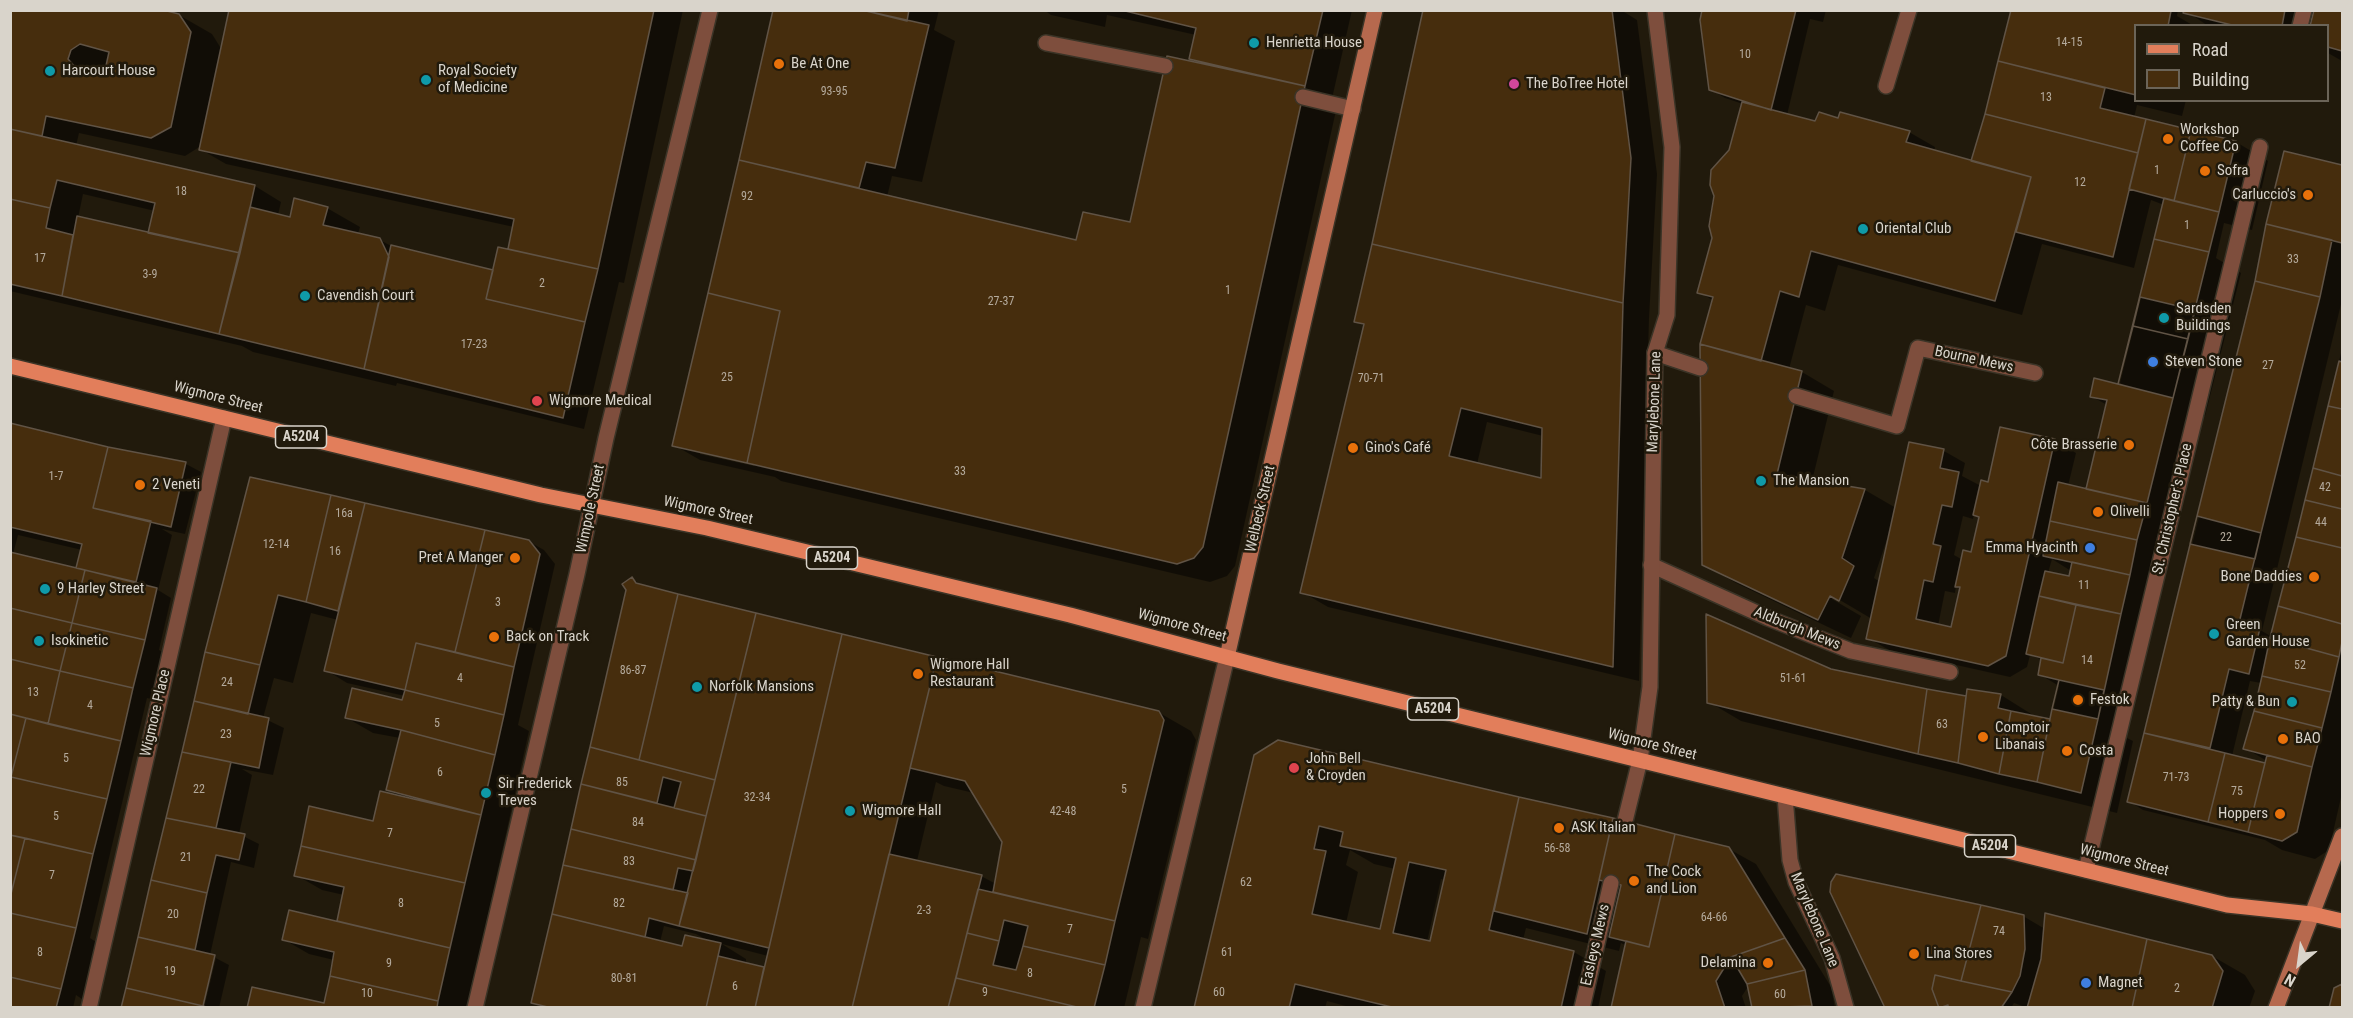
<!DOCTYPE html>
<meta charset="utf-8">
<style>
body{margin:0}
#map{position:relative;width:2353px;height:1018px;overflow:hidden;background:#211a0c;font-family:"Roboto Condensed",sans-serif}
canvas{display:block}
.frame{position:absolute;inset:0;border:12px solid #d9d4cb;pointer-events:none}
.legend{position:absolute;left:2134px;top:24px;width:195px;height:78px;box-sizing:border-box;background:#211a0c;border:2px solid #6b6458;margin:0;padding:8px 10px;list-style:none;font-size:18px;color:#d9d4cb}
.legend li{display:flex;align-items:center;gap:12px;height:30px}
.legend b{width:30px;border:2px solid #6b6458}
.north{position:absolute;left:2269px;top:934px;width:60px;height:60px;-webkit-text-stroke:4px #211a0c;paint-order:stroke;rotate:209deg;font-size:16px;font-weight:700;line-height:24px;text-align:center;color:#d9d4cb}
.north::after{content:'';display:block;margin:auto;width:21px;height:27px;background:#d9d4cb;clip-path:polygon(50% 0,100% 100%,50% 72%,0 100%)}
</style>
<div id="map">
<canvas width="2353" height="1018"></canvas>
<div class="frame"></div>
<ul class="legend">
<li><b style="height:8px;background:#e27e5b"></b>Road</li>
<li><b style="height:16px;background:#462d0d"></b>Building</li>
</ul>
<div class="north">N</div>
</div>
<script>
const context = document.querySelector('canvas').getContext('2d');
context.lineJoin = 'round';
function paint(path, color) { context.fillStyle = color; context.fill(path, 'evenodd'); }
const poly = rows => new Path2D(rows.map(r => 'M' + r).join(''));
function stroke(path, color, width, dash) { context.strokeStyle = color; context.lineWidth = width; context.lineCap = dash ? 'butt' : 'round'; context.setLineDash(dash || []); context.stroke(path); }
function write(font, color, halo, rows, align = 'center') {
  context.font = font + ' "Roboto Condensed",sans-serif'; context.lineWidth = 5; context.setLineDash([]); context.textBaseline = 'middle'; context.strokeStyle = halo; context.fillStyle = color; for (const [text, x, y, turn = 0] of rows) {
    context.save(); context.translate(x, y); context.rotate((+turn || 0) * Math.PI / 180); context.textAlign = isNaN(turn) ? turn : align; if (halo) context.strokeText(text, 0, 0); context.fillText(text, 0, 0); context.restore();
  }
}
paint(poly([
 [10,10,179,15,212,34,222,50,231,10,683,10,624,283,619,282,584,429,397,383,396,386,253,352,242,346,10,291],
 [108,65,105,76,101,75,103,68],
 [79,133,185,156,201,146,200,149,226,164,514,227,509,248,515,252,494,271,393,247,380,240,358,234,360,227,327,208,291,219,278,215,281,202,255,186,76,146],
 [83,194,155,211,150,234,78,218],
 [775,10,939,10,934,30,955,41,922,182,892,176,887,197,1077,242,1131,224,1200,64,1191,59,1196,35,1107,15,1105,27,1051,15,1044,10,1352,10,1331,103,1337,106,1235,566,1227,576,1210,582,781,481,775,477,700,460,674,445],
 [700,451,755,463,754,466,700,454],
 [1425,10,1621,10,1637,20,1657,174,1649,318,1639,681,1328,607,1302,592,1365,326,1356,321],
 [1487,422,1543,436,1543,480,1477,464],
 [1703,10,1826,10,1823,22,1810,19,1787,115,1815,123,1839,120,1909,132,1935,147,1934,152,1973,162,2013,10,2178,10,2177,16,2194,26,2136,26,2136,100,2186,100,2182,116,2137,105,2134,118,2236,142,2268,161,2252,230,2224,223,2216,258,2241,273,2205,416,2199,414,2123,736,2133,741,2117,813,1741,721,1709,702,1831,671,1967,698,2001,695,2036,717,2051,720,2059,686,2039,674,2043,660,2030,655,2027,667,2010,677,1889,650,1868,638,1872,619,1833,596,1832,599,1861,616,1851,638,1736,583,1703,564,1714,301,1699,292,1714,238,1731,151,1743,104,1725,98,1710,89],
 [2151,200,2164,205,2120,383,2127,387,2091,396,2107,405,2087,491,2068,486,2076,453,2055,440,1981,486,1962,476,1965,463,1944,451,1910,443,1896,508,1865,490,1812,481,1834,391,1802,372,1789,369,1806,305,1825,311,1838,265,2022,315,2042,244,2134,268],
 [1974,514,1980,518,1972,553,1963,560,1954,555,1963,516,1973,519],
 [1887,539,1889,539,1880,582,1874,578],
 [2052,559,2071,571,2070,578,2048,573],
 [1956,585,1961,588,1953,629,1938,626,1945,591,1955,593],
 [2185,10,2342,10,2342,61,2328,53,2328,26,2208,26],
 [2285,153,2342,166,2342,300,2262,631,2272,637,2342,349,2342,793,2329,850,2315,859,2282,850,2265,840,2143,810,2129,801,2257,281],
 [2250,681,2261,683,2245,748,2267,761,2266,765,2232,756],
 [10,425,110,448,186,464,201,472,185,534,162,529,172,535,158,590,171,598,159,650,165,653,154,700,147,698,90,938,96,942,82,999,76,995,73,1008,10,1008],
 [18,535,82,550,77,569,13,554],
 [251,479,528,541,544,550,555,564,518,725,529,731,467,1008,248,1008,253,989,326,1005,334,960,309,954,283,939,290,912,338,923,344,895,322,890,296,875,310,808,374,823,381,793,400,797,387,789,400,738,373,733,347,718,353,690,403,702,405,696,347,683,326,670,338,620,311,613,293,683,274,678,263,718,284,728,273,775,242,769,252,775,239,834,259,844,254,868,231,862,210,955,229,965,219,1008,204,1008,216,958,213,958,201,1008,122,1008,167,819,172,819,168,817],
 [363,504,366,505,364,515,360,515],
 [632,579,646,587,1158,712,1191,731,1196,740,1148,939,1141,937,1124,1008,543,1008,533,1002,627,590],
 [936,782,944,786,974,793,1004,842,996,884,981,876,917,861],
 [664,926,696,934,707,940,683,948,660,942],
 [722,944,768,956,765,969,746,964,746,959],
 [1278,742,1729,849,1756,864,1831,987,1835,1008,1754,1008,1749,985,1742,996,1746,1008,1612,1008,1627,946,1621,943,1619,951,1526,928,1523,940,1574,952,1606,971,1598,1008,1353,1008,1327,1001,1325,1008,1196,1008],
 [1350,850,1374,864,1395,869,1381,931,1346,923,1358,872,1346,865],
 [1441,879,1445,880,1431,943,1427,942],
 [2023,916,2045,929,2212,956,2245,975,2255,991,2249,1008,2028,1008,2014,1003,2011,1008,1886,1008]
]), '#0007');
const building = poly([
 [10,10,163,10,179,14,191,32,171,127,151,138,46,116,42,136,10,129,10,10],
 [80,44,109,52,104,75,75,67,68,59,71,50,80,44],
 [229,10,654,10,598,269,508,249,514,219,199,150,229,10],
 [773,10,862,10,929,25,895,168,866,162,859,188,739,160,773,10],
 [862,10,909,10,907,21,862,10],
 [1121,10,1323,10,1305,86,1189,59,1196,28,1121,10],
 [1423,10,1612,10,1631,158,1623,303,1372,244,1423,10],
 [1702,10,1796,10,1771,110,1709,90,1700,20,1702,10],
 [2011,10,2171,10,2171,11,2168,26,2136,26,2136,95,1998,61,2011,10],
 [2184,10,2285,10,2282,26,2236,26,2183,13,2184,10],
 [2314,10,2342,10,2342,51,2328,47,2328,26,2310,26,2314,10],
 [1167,56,1305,86,1203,547,1194,558,1177,564,747,463,780,311,708,293,739,160,1076,240,1083,212,1130,222,1167,56],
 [1998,61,2105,88,2100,108,2146,119,2138,153,1985,114,1998,61],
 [1742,102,1815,121,1819,112,1838,118,1840,112,1910,131,1906,142,2031,177,1995,301,1811,251,1799,297,1780,291,1761,361,1700,344,1713,297,1697,293,1712,238,1709,226,1714,196,1710,185,1711,170,1729,150,1742,102],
 [1985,114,2138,153,2113,257,2016,232,2031,177,1971,161,1985,114],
 [2146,119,2191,130,2174,201,2129,189,2146,119],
 [10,129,255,185,240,253,148,233,155,203,57,180,50,208,10,199,10,129],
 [2191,130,2236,141,2219,212,2174,201,2191,130],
 [2284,151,2342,165,2342,243,2266,224,2284,151],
 [294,198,328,207,323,225,380,238,389,257,364,369,219,334,250,207,290,217,294,198],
 [2164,198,2219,212,2209,252,2154,239,2164,198],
 [10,199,50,208,46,228,73,235,62,296,10,284,10,199],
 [77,216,240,253,219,334,62,296,77,216],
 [2266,224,2332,240,2320,297,2255,281,2266,224],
 [2154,239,2209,252,2173,398,2118,384,2154,239],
 [1372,244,1623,303,1613,667,1300,593,1364,324,1354,322,1372,244],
 [1461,408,1542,428,1541,478,1449,456,1461,408],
 [391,245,493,270,486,299,585,322,563,418,364,369,391,245],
 [498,247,598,269,585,322,486,299,498,247],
 [2255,281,2320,297,2261,533,2197,516,2255,281],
 [708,293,780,311,747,463,672,446,708,293],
 [2140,297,2195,310,2188,339,2133,326,2140,297],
 [2133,326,2188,339,2173,398,2118,384,2133,326],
 [1700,344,1802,371,1777,474,1865,489,1842,558,1854,566,1839,601,1830,596,1818,620,1702,565,1700,344],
 [2339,361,2342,362,2342,409,2328,406,2339,361],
 [2094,378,2173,398,2147,503,2086,489,2107,400,2090,397,2094,378],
 [2328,406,2342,409,2342,476,2313,468,2328,406],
 [10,423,108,447,93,508,151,521,136,582,76,568,82,544,10,527,10,423],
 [2000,427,2055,439,2006,656,1988,666,1866,639,1909,442,1944,449,1940,468,1959,472,1952,507,1942,505,1933,544,1941,546,1933,582,1924,580,1916,619,1951,627,1960,587,1955,587,1963,550,1971,552,1979,517,1973,515,1981,480,1988,482,2000,427],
 [108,447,186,462,171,527,93,508,108,447],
 [2313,468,2342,476,2342,509,2305,500,2313,468],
 [250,477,331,495,306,602,278,595,260,665,205,652,250,477],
 [2058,482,2147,503,2137,540,2050,521,2058,482],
 [331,495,365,503,338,611,306,602,331,495],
 [2305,500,2342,509,2342,548,2296,537,2305,500],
 [365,503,485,530,455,652,416,643,405,690,324,671,365,503],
 [2197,516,2261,533,2239,623,2260,628,2249,674,2229,669,2210,748,2144,733,2197,516],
 [2197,516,2261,533,2255,559,2190,544,2197,516],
 [2050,521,2137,540,2130,575,2043,556,2050,521],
 [485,530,529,540,540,554,514,667,455,652,485,530],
 [2296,537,2342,548,2342,624,2278,606,2296,537],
 [10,552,85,570,72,623,10,608,10,552],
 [2072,562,2130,575,2121,614,2039,596,2045,571,2069,576,2072,562],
 [85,570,157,588,145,640,72,623,85,570],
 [632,577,636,583,678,594,639,760,590,747,626,590,622,584,632,577],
 [678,594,756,613,715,780,639,760,678,594],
 [2039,596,2076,605,2063,663,2026,654,2039,596],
 [2076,605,2121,614,2098,719,2052,709,2059,680,2038,675,2041,658,2063,663,2076,605],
 [2278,606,2342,624,2342,642,2339,657,2270,638,2278,606],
 [10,608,72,623,60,671,10,659,10,608],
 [756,613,842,634,769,948,679,926,756,613],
 [1706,614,1831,669,1927,689,1918,754,1707,703,1706,614],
 [72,623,145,640,133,688,60,671,72,623],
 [842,634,937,657,852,1008,755,1008,842,634],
 [2270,638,2339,657,2331,692,2262,676,2270,638],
 [416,643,514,667,504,715,405,690,416,643],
 [205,652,260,665,248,714,194,701,205,652],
 [937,657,1159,711,1164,720,1115,921,993,892,1002,842,965,781,910,768,937,657],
 [10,659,60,671,48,724,10,714,10,659],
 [60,671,133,688,121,741,48,724,60,671],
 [2262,676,2331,692,2322,728,2254,711,2262,676],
 [2059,680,2104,690,2098,719,2052,709,2059,680],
 [352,688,402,700,405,690,504,715,495,755,401,730,345,718,352,688],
 [1927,689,1966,696,1958,763,1918,754,1927,689],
 [1967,689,2001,694,1998,708,2011,711,1999,774,1958,763,1967,689],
 [194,701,269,718,259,768,182,752,194,701],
 [2052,709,2098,719,2081,793,2037,782,2052,709],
 [2011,711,2050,719,2037,782,1999,774,2011,711],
 [2254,711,2322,728,2312,767,2243,749,2254,711],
 [10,714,26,718,11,777,10,777,10,714],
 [26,718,121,741,107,799,11,777,26,718],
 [401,730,495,755,481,815,386,790,401,730],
 [2144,733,2225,753,2208,822,2127,802,2144,733],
 [1278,740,1519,797,1489,930,1574,951,1561,1008,1396,1008,1295,984,1289,1008,1194,1008,1254,755,1278,740],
 [1319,826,1343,832,1340,846,1396,858,1380,929,1312,914,1326,851,1314,849,1319,826],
 [1409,862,1446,870,1430,941,1393,933,1409,862],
 [590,747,715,780,706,816,674,808,681,782,663,777,657,803,581,784,590,747],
 [182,752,231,762,216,828,166,818,182,752],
 [2225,753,2265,763,2248,832,2208,822,2225,753],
 [2267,755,2312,767,2297,832,2282,841,2248,832,2267,755],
 [11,777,107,799,93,854,10,835,11,777],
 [581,784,706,816,696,860,571,829,581,784],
 [380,791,481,815,465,883,301,846,309,806,373,821,380,791],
 [1519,797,1613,818,1587,934,1494,911,1519,797],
 [166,818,245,834,239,860,216,855,207,893,151,880,166,818],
 [1613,818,1675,834,1649,947,1609,937,1621,885,1599,880,1613,818],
 [571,829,696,860,693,871,678,868,673,890,563,865,571,829],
 [1675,834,1729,847,1785,938,1731,957,1716,981,1725,1008,1611,1008,1626,941,1649,947,1675,834],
 [10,835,25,838,10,898,10,835],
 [25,838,93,854,76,928,10,913,10,898,25,838],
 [301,846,465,883,450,948,337,921,344,887,294,876,301,846],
 [889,854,982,875,948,1008,852,1008,889,854],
 [563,865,688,893,679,926,649,918,645,937,552,914,563,865],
 [1836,874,1981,905,1961,981,1935,975,1932,989,1939,1008,1885,1008,1830,892,1831,882,1836,874],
 [151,880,207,893,195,950,138,937,151,880],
 [978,889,1115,921,1105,965,1023,946,1028,926,1004,920,999,941,967,933,978,889],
 [1981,905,2024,915,2025,949,2020,976,2012,992,1961,981,1981,905],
 [289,910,450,948,438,1001,330,976,334,952,282,940,289,910],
 [10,913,76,928,61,989,10,977,10,913],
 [2045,913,2147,939,2132,1008,2027,1008,2041,959,2045,913],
 [552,914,682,946,685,935,721,943,706,1008,552,1008,531,1003,552,914],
 [967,933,999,941,993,965,1016,970,1023,946,1105,965,1094,1008,1081,1008,956,978,967,933],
 [138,937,215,955,203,1006,126,988,138,937],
 [1785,938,1805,970,1747,984,1731,957,1785,938],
 [2147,939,2212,955,2223,971,2212,1008,2132,1008,2147,939],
 [718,956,764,967,755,1008,706,1008,718,956],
 [1805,970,1812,1006,1752,1008,1747,984,1805,970],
 [1935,975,1961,981,2012,992,2001,1008,1948,1008,1948,1005,1939,1008,1932,989,1935,975],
 [330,976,438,1001,437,1008,247,1008,252,987,324,1003,330,976],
 [10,977,61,989,56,1008,10,1008,10,977],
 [956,978,1081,1008,948,1008,956,978],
 [2342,984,2342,1008,2329,1008,2334,988,2342,984],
 [126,988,203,1006,209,1008,121,1008,126,988]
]);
paint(building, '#462d0d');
stroke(building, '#605345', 1.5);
const service = poly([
 [1046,43,1165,66],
 [1303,97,1353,109],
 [1655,353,1700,368],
 [1796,396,1897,426,1918,348,2035,373],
 [1651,565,1768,618,1851,651,1950,672],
 [1625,821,1640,760],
 [89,1008,224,418],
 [1582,1008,1611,883]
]);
const pedestrian = poly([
 [2300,26,2304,10],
 [2086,870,2260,147]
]);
const minor = poly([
 [1886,86,1909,10],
 [1640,760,1650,687,1655,353,1667,315,1672,147,1655,10],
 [1785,796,1790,860,1796,882,1832,958,1846,1008],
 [1143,1008,1227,657]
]);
const tertiary = poly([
 [475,1008,577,574,606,438,710,10]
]);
const secondary = poly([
 [1227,657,1375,10],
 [2276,1008,2342,836]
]);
const primary = poly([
 [10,366,541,495,707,528,1070,615,1278,671,2227,905,2312,914,2342,921]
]);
stroke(service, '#3b3427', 18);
stroke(pedestrian, '#3b3427', 18);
stroke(minor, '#3b3427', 18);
stroke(tertiary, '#3b3427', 18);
stroke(secondary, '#3b3427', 18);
stroke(primary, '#3b3427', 18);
stroke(service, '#7e4e3d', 15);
stroke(pedestrian, '#7e4e3d', 15);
stroke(minor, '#7e4e3d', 15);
stroke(tertiary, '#7e4e3d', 15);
stroke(secondary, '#b6694e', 15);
stroke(primary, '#e27e5b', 15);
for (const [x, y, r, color] of [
 [1254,43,6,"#0f9aa8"],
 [779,64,6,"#e8710a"],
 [50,71,6,"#0f9aa8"],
 [426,80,6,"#0f9aa8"],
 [1514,84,6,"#d1479c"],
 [2168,139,6,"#e8710a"],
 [2205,171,6,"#e8710a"],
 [2308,195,6,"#e8710a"],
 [1863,229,6,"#0f9aa8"],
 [305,296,6,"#0f9aa8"],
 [2164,318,6,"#0f9aa8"],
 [2153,362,6,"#3f7fe0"],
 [537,401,6,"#e0444e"],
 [2129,445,6,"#e8710a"],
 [1353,448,6,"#e8710a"],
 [1761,481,6,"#0f9aa8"],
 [140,485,6,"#e8710a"],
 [2098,512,6,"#e8710a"],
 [2090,548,6,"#3f7fe0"],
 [515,558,6,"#e8710a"],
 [2314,577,6,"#e8710a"],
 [45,589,6,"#0f9aa8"],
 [2214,634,6,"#0f9aa8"],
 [494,637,6,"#e8710a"],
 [39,641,6,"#0f9aa8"],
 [918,674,6,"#e8710a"],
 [697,687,6,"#0f9aa8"],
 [2078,700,6,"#e8710a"],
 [2292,702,6,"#0f9aa8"],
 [1983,737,6,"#e8710a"],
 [2283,739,6,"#e8710a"],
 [2067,751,6,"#e8710a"],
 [1294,768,6,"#e0444e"],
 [486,793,6,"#0f9aa8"],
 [850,811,6,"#0f9aa8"],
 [2280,814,6,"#e8710a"],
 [1559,828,6,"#e8710a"],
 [1634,881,6,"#e8710a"],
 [1914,954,6,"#e8710a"],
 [1768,963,6,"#e8710a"],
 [2086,983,6,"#3f7fe0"]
]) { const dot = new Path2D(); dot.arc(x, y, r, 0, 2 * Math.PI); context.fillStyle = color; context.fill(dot); stroke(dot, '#211a0c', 2); }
write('12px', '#b4aa9c', null, [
 ["14-15",2069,43],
 ["10",1745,55],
 ["93-95",834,92],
 ["13",2046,98],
 ["1",2157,171],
 ["12",2080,183],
 ["18",181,192],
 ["92",747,197],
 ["1",2187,226],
 ["17",40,259],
 ["33",2293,260],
 ["3-9",150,275],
 ["2",542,284],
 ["1",1228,291],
 ["27-37",1001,302],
 ["17-23",474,345],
 ["27",2268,366],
 ["25",727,378],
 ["70-71",1371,379],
 ["33",960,472],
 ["1-7",56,477],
 ["42",2325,488],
 ["16a",344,514],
 ["44",2321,523],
 ["22",2226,538],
 ["12-14",276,545],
 ["16",335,552],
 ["11",2084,586],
 ["3",498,603],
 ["14",2087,661],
 ["52",2300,666],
 ["86-87",633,671],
 ["4",460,679],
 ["51-61",1793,679],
 ["24",227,683],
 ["13",33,693],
 ["4",90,706],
 ["5",437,724],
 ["63",1942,725],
 ["23",226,735],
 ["5",66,759],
 ["6",440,773],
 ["71-73",2176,778],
 ["85",622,783],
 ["22",199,790],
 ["5",1124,790],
 ["75",2237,792],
 ["32-34",757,798],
 ["42-48",1063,812],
 ["5",56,817],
 ["84",638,823],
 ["7",390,834],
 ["56-58",1557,849],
 ["21",186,858],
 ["83",629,862],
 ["7",52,876],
 ["62",1246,883],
 ["8",401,904],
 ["82",619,904],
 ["2-3",924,911],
 ["20",173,915],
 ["64-66",1714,918],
 ["7",1070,930],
 ["74",1999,932],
 ["8",40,953],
 ["61",1227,953],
 ["9",389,964],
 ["19",170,972],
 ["8",1030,974],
 ["80-81",624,979],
 ["6",735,987],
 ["2",2177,989],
 ["9",985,993],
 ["60",1219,993],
 ["10",367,994],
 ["60",1780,995]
]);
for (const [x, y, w] of [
 [301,437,51],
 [832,558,51],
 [1433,709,51],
 [1990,846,51]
]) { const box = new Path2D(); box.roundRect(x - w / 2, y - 11, w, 22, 4.5); context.fillStyle = '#211a0c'; context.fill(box); stroke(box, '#d9d4cb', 1.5); }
write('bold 14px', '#d9d4cb', null, [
 ["A5204",301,437],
 ["A5204",832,558],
 ["A5204",1433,709],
 ["A5204",1990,846]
]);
write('15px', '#d9d4cb', '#211a0c', [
 ["Henrietta House",1266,43],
 ["Be At One",791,64],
 ["Harcourt House",62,71],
 ["Royal Society",438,71],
 ["of Medicine",438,88],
 ["The BoTree Hotel",1526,84],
 ["Workshop",2180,130],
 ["Coffee Co",2180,147],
 ["Sofra",2217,171],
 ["Carluccio's",2296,195,"right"],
 ["Oriental Club",1875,229],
 ["Cavendish Court",317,296],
 ["Sardsden",2176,309],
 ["Buildings",2176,326],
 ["Steven Stone",2165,362],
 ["Wigmore Medical",549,401],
 ["Côte Brasserie",2117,445,"right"],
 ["Gino's Café",1365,448],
 ["The Mansion",1773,481],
 ["2 Veneti",152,485],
 ["Olivelli",2110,512],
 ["Emma Hyacinth",2078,548,"right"],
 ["Pret A Manger",503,558,"right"],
 ["Bone Daddies",2302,577,"right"],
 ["9 Harley Street",57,589],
 ["Green",2226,625],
 ["Garden House",2226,642],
 ["Back on Track",506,637],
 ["Isokinetic",51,641],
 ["Wigmore Hall",930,665],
 ["Restaurant",930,682],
 ["Norfolk Mansions",709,687],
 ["Festok",2090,700],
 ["Patty & Bun",2280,702,"right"],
 ["Comptoir",1995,728],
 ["Libanais",1995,745],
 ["BAO",2295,739],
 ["Costa",2079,751],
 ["John Bell",1306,759],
 ["& Croyden",1306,776],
 ["Sir Frederick",498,784],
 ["Treves",498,801],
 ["Wigmore Hall",862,811],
 ["Hoppers",2268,814,"right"],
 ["ASK Italian",1571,828],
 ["The Cock",1646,872],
 ["and Lion",1646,889],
 ["Lina Stores",1926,954],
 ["Delamina",1756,963,"right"],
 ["Magnet",2098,983]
], 'left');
write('15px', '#d9d4cb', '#211a0c', [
 ["Bourne Mews",1974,360,12],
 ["Wigmore Street",218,398,14],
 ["Marylebone Lane",1655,402,-88],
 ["Wimpole Street",591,509,-78],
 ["Welbeck Street",1261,509,-77],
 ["St. Christopher's Place",2173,509,-77],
 ["Wigmore Street",708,511,12],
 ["Wigmore Street",1182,626,15],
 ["Aldburgh Mews",1797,629,22],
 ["Wigmore Place",156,713,-77],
 ["Wigmore Street",1652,745,14],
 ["Wigmore Street",2124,861,14],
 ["Marylebone Lane",1814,920,67],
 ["Easleys Mews",1596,945,-77]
]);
</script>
